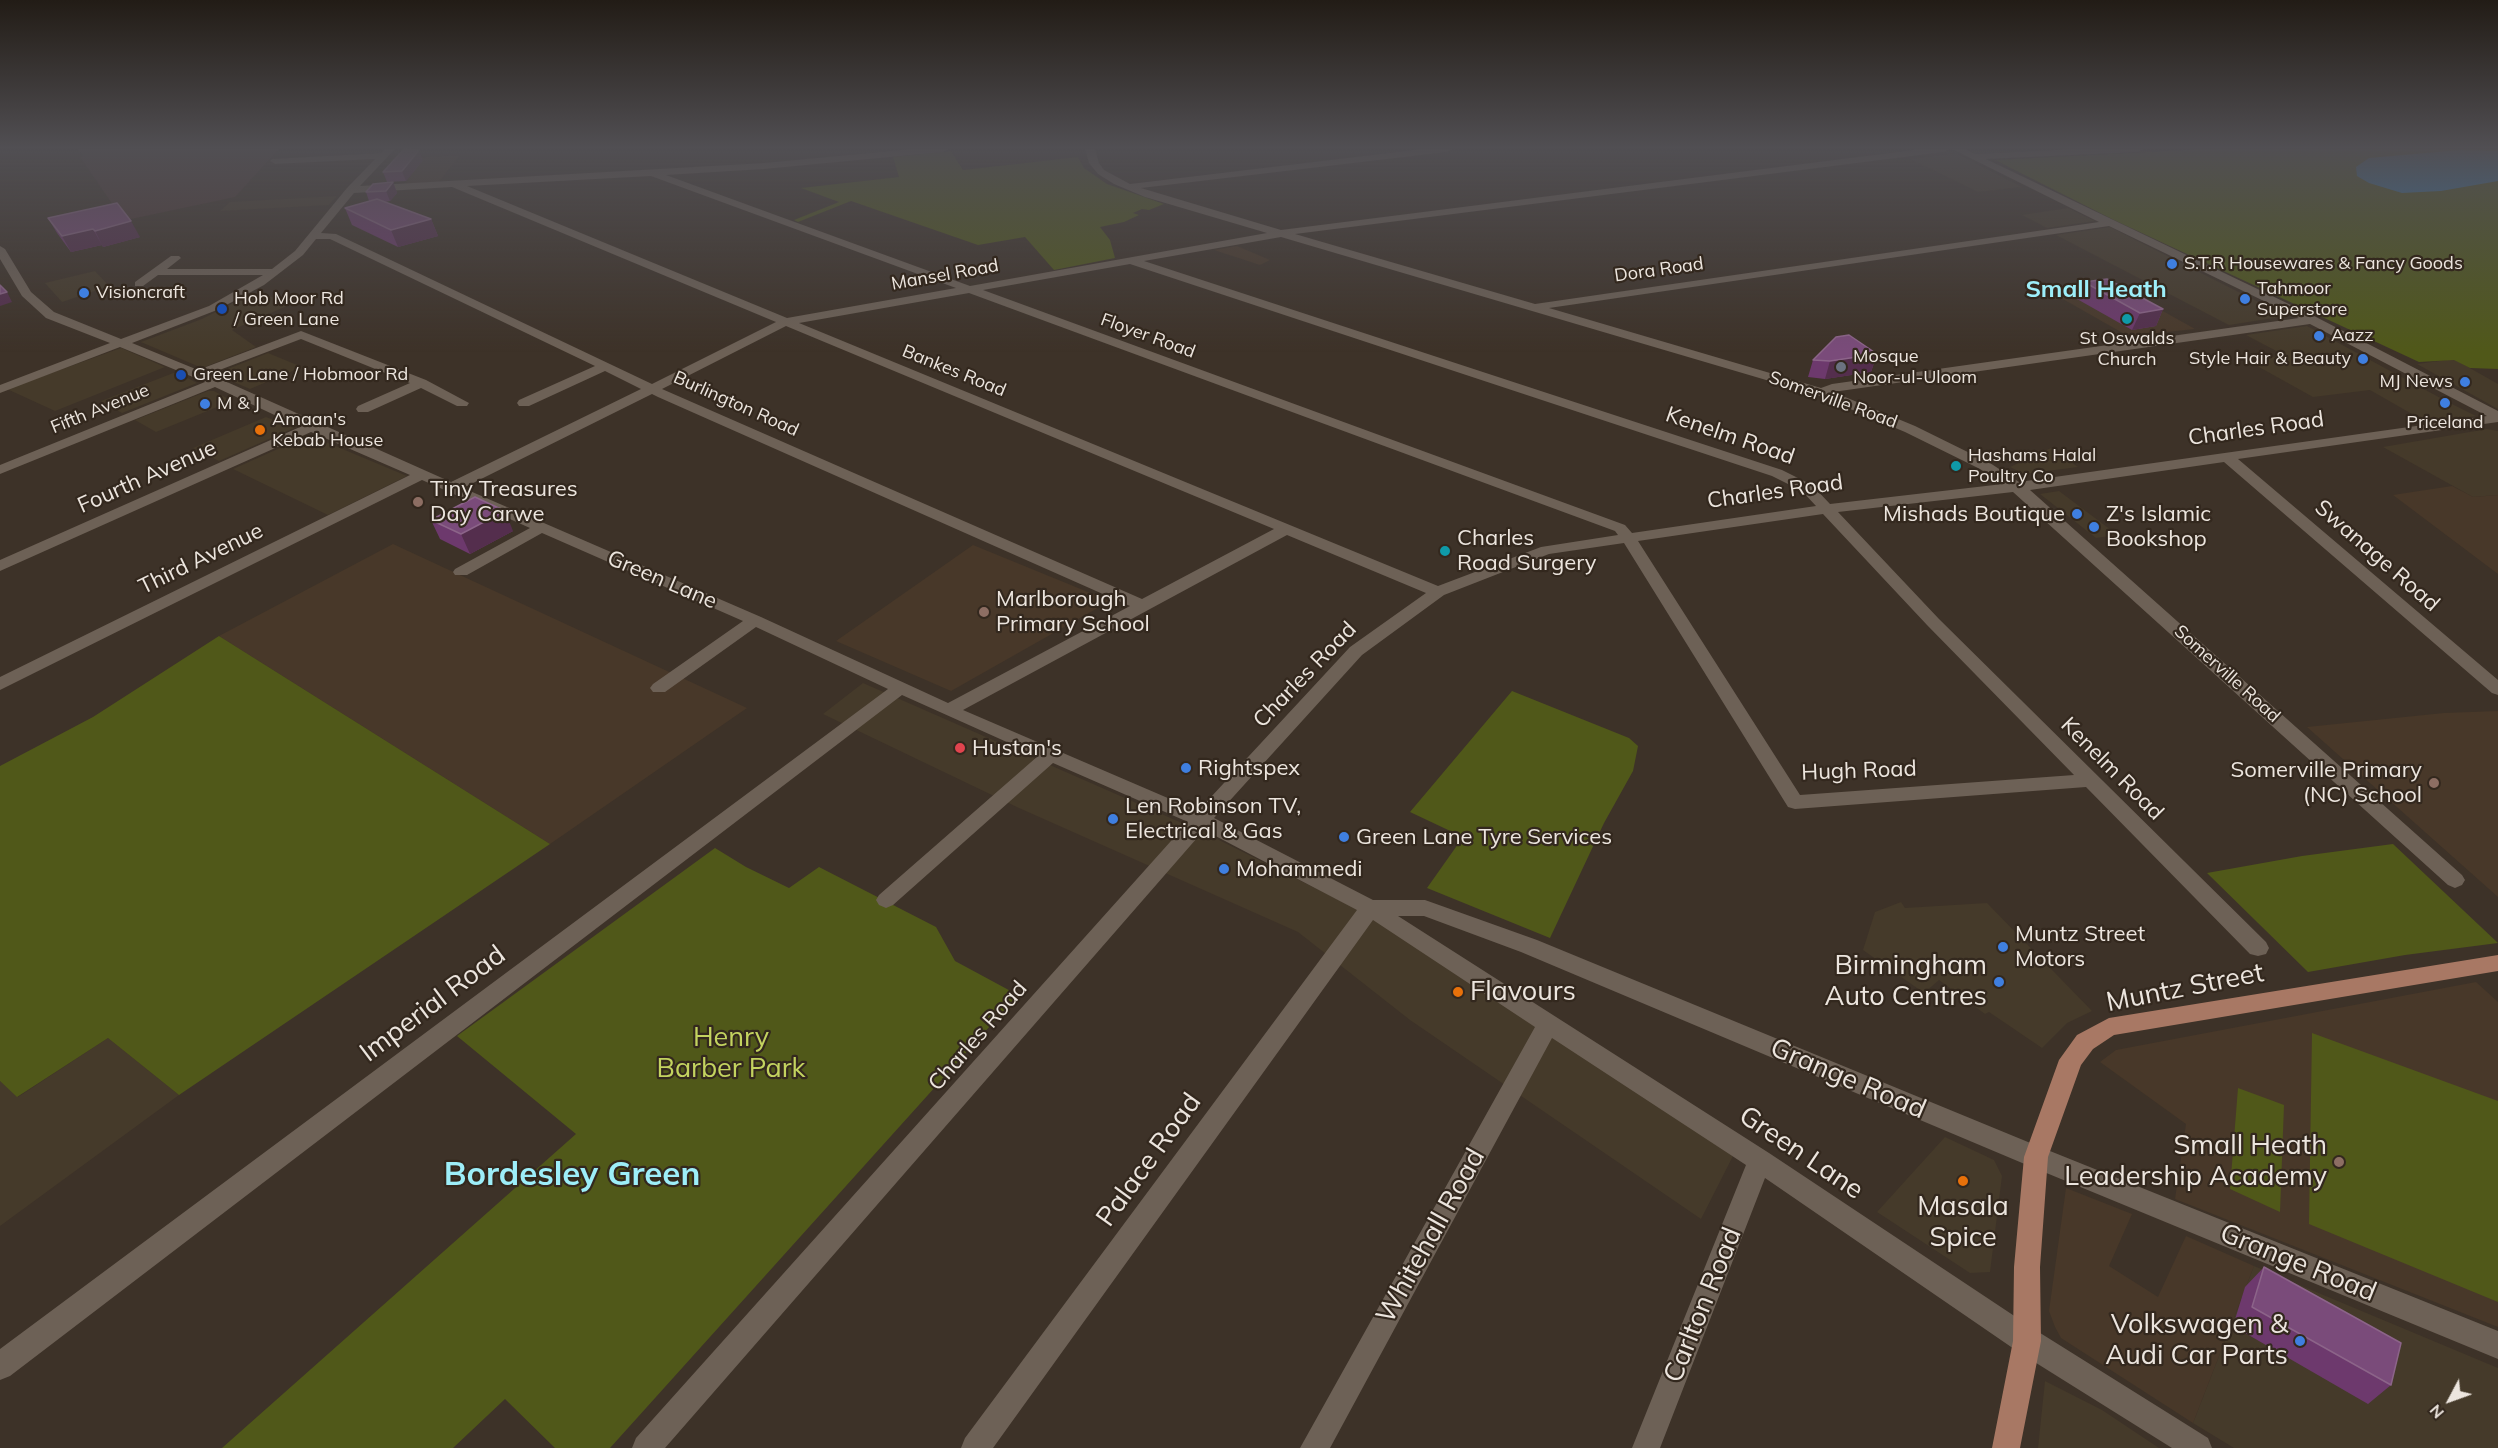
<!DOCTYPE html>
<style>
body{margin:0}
#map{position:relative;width:2498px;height:1448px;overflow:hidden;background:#3d3228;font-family:Mulish,sans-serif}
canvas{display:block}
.north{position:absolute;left:2420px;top:1370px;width:60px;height:60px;-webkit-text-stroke:4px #33281e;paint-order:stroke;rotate:229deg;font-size:16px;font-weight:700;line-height:24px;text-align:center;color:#ece5de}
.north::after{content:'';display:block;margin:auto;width:21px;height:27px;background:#ece5de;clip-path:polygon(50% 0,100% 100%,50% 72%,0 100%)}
</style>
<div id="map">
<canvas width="2498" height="1448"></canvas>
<div class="north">N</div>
</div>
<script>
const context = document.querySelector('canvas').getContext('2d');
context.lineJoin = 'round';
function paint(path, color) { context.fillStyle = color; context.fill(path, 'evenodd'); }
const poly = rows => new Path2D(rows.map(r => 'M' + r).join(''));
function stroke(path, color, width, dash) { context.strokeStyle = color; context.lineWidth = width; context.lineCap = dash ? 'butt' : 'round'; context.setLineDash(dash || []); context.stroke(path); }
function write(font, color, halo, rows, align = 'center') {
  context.font = font + ' Mulish,sans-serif'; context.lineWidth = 4.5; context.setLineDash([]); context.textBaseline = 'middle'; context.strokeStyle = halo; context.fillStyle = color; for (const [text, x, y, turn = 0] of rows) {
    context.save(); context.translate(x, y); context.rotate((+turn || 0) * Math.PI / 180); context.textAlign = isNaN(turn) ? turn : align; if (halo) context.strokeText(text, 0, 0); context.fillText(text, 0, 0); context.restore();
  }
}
paint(poly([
 [1956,153,2022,187,1978,192,1910,159],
 [337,196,329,205,220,211,230,202],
 [2068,208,2095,221,2047,228,2022,215],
 [2110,227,2286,316,2229,325,2056,235],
 [95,271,109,286,62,302,45,283],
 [253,293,296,302,232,330,256,347,202,368,141,342,202,319],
 [2307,326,2446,401,2476,416,2426,422,2370,390,2313,397,2250,362,2284,355,2246,335],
 [121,348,165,367,55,411,7,389],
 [268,353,302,367,250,389,215,374],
 [2454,359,2498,384,2498,409,2417,364],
 [176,372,197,383,122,413,101,401],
 [208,391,214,391,232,401,156,432,135,420],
 [266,417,294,428,219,461,193,448],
 [2487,429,2498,431,2498,495,2473,497,2383,447],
 [309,435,407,476,328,515,233,469],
 [2051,448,2078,467,2024,474,2010,467],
 [2059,491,2115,533,2117,535,2096,538,2040,494],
 [863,683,1207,834,1391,926,1733,1156,1701,1219,1410,1020,1298,932,1019,808,823,714],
 [1901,902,1905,908,1987,903,2092,1011,2067,1023,2042,1048,1989,1012,1985,1014,1939,980,1924,993,1863,950,1875,912],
 [108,1038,179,1095,0,1226,0,1081,18,1097],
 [1945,1137,1994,1160,2002,1176,1990,1272,1970,1273,1877,1212],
 [2254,1266,2498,1368,2498,1448,2234,1448,2193,1423],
 [2045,1381,2102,1410,2159,1448,2038,1448]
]), '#453a2a');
paint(poly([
 [460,155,439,182,405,184,412,173,380,175,395,159],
 [1237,246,1270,260,1260,265,1214,250],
 [2109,281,2195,329,2128,336,2047,290],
 [2452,486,2473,497,2498,495,2498,574,2393,495],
 [393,544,747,708,550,844,219,636],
 [973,545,1110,601,951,691,836,641],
 [2498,711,2498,897,2307,727,2444,713],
 [2476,982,2498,1002,2498,1327,2175,1199,2186,1124,2100,1062,2116,1050],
 [2066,1188,2132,1214,2109,1266,2158,1297,2186,1236,2254,1266,2193,1423,2061,1338,2055,1327,2049,1311]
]), '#483829');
paint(poly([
 [78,149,279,149,235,197,131,219,128,217,122,218,80,157,83,156]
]), '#4b3634');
paint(poly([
 [2205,149,2498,149,2498,369,2470,368,2454,360,2419,362,2114,220,1995,160],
 [951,151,963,170,1078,157,1084,168,1107,184,1164,204,1149,210,1142,209,1133,213,1139,215,1124,222,1100,227,1110,240,1115,258,1054,270,1025,237,978,245,851,201,798,222,794,220,839,202,801,188,899,177,893,157],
 [219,636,550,844,179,1095,108,1038,17,1097,0,1081,0,766,93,717],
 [1512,691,1629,738,1638,746,1633,771,1604,823,1550,938,1427,888,1463,837,1410,812],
 [2393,844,2498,943,2405,955,2308,972,2207,873,2302,856],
 [715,848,746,867,789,888,819,867,936,927,955,961,1018,995,610,1448,555,1448,505,1399,453,1448,222,1448,576,1134,457,1036],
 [2312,1033,2498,1101,2498,1302,2309,1224],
 [2238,1088,2284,1105,2280,1212,2230,1189]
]), '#505819');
paint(poly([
 [2459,150,2498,151,2498,181,2441,191,2402,193,2369,183,2357,176,2356,167,2369,158]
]), '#357cb4');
paint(poly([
 [385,149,395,149,360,186,764,163,912,149,948,149,943,152,764,169,666,175,970,286,1267,233,1145,197,1114,184,1098,174,1089,163,1085,149,1095,149,1099,163,1104,170,1130,184,1422,149,1452,149,1447,152,1141,188,1281,230,1921,149,1949,149,1944,152,1295,234,1535,304,2099,222,1952,149,1965,149,1975,154,2077,149,2143,149,2138,152,1986,159,2316,317,2498,411,2498,422,2238,459,2498,680,2498,695,2492,693,2224,462,2030,490,2462,875,2465,880,2462,885,2455,888,2448,885,2013,492,1838,512,1939,619,2266,942,2269,948,2266,954,2258,956,2250,954,2086,787,1795,809,1788,807,1624,543,1549,554,1444,595,1362,655,1214,818,1373,900,1425,900,1537,940,2045,1149,2498,1331,2498,1359,2027,1165,1521,952,1424,916,1398,916,1769,1153,2037,1331,2208,1438,2212,1448,2172,1448,2017,1351,1765,1178,1660,1448,1632,1448,1746,1165,1552,1038,1330,1448,1300,1448,1535,1027,1373,920,993,1448,961,1448,965,1438,1357,910,1204,830,665,1448,632,1448,636,1438,1188,822,1053,763,893,905,886,908,879,905,876,900,879,895,1038,756,902,695,10,1376,0,1380,0,1349,888,689,756,627,665,692,653,692,650,688,653,684,743,621,542,533,467,575,455,575,453,572,455,569,530,528,422,480,0,690,0,677,410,475,311,432,0,571,0,560,300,427,215,387,0,474,0,465,205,382,120,347,0,393,0,385,110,343,46,318,22,296,0,259,0,246,5,249,31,292,54,312,121,339,209,306,263,275,158,275,143,286,135,286,135,282,171,256,179,256,181,258,167,269,272,269,295,251,347,188,375,159,275,164,270,161,272,159,381,153,385,149],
 [651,176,956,288,787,318,467,186,651,176],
 [452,187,776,322,652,384,336,234,321,233,354,193,452,187],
 [2109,226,2299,318,1832,384,1821,388,1549,308,2109,226],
 [1281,237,1817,395,1905,432,1980,469,2003,484,1830,504,1812,485,1782,470,1144,261,1281,237],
 [316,239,330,239,595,366,519,400,517,403,519,406,529,406,605,371,641,389,451,482,209,374,301,339,410,383,358,406,356,409,358,412,368,412,421,388,457,406,467,406,469,403,426,380,301,331,198,370,132,343,217,310,264,285,303,255,316,239],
 [1130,264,1772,476,1802,491,1816,506,1632,533,1625,525,983,290,1130,264],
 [969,293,1615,531,1618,535,1541,547,1438,586,799,323,969,293],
 [2310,324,2487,416,2019,482,1990,463,1915,426,1833,392,2310,324],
 [786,326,1274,529,1142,599,662,389,786,326],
 [652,394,658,397,1130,606,948,703,761,617,463,488,652,394],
 [1823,514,1927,625,2074,775,1800,795,1638,541,1823,514],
 [1287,535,1426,593,1350,647,1198,811,963,710,1287,535]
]), '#6d6156');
paint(poly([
 [2498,955,2498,971,2114,1035,2093,1049,2081,1065,2048,1157,2040,1267,2041,1341,2020,1448,1992,1448,2013,1341,2014,1267,2024,1157,2059,1060,2077,1035,2109,1018,2498,955]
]), '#a87864');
paint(poly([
 [423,160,406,181,387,182,383,172],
 [393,182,397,193,390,201,385,202,431,219,438,236,398,247,352,225,345,208,369,201,366,192],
 [48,218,140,237,103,247,102,245,71,252,57,233],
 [2084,282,2163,309,2156,326,2132,330,2077,299],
 [1877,354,1871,372,1825,379,1808,377,1813,360],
 [431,520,513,531,470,554,440,539],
 [2264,1267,2391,1385,2368,1404,2233,1326,2245,1287]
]), '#6d396d');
paint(poly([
 [419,150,423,160,406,181,402,171],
 [393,182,397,193,390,201,386,191],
 [431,219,438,236,398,247,391,230],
 [131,221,140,237,103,247,95,231],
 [93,229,102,245,71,252,62,236],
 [7,292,12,302,0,306,0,294],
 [2163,309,2156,326,2132,330,2140,313],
 [1877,354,1871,372,1825,379,1830,361],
 [505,511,513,531,470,554,461,534]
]), '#542e4d');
const building = poly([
 [404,149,419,150,402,171,383,172,404,149],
 [393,182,386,191,366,192,373,184,393,182],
 [377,199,431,219,391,230,345,208,377,199],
 [117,203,131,221,95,231,93,229,62,236,48,218,117,203],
 [2107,279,2163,309,2140,313,2084,282,2107,279],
 [0,285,7,292,0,294,0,285],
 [1849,335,1877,354,1830,361,1813,360,1836,337,1849,335],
 [475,497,505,511,461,534,431,520,475,497],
 [2264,1267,2401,1343,2391,1385,2252,1307,2264,1267]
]);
paint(building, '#7a4b7a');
stroke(building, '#8c6489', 1.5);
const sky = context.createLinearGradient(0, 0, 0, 352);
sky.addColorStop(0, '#221c16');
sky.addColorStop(0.42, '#514f53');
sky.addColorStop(1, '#514f5300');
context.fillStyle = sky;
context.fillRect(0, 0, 2498, 352);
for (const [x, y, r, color] of [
 [2172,264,6,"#3f7fe0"],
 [84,293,6,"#3f7fe0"],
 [2245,299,6,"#3f7fe0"],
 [222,309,6,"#1a4fb4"],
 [2127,319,6,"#0f9aa8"],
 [2319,336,6,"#3f7fe0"],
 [2363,359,6,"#3f7fe0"],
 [1841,367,6,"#6b7280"],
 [181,375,6,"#1a4fb4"],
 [2465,382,6,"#3f7fe0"],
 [2445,403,6,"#3f7fe0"],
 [205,404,6,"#3f7fe0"],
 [260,430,6,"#e8710a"],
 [1956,466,6,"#0f9aa8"],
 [418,502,6,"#8d6e63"],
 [2077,514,6,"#3f7fe0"],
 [2094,527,6,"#3f7fe0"],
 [1445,551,6,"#0f9aa8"],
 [984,612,6,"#8d6e63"],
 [960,748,6,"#e0444e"],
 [1186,768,6,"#3f7fe0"],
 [2434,783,6,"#8d6e63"],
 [1113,819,6,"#3f7fe0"],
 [1344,837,6,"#3f7fe0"],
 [1224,869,6,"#3f7fe0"],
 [2003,947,6,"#3f7fe0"],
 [1999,982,6,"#3f7fe0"],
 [1458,992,6,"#e8710a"],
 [2339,1162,6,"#8d6e63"],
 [1963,1181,6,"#e8710a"],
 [2300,1341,6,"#3f7fe0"]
]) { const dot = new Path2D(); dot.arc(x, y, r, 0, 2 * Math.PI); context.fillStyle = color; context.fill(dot); stroke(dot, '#33281e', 2); }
write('18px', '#ece5de', '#33281e', [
 ["S.T.R Housewares & Fancy Goods",2184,264],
 ["Tahmoor",2257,289],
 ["Superstore",2257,310],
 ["Visioncraft",96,293],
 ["Hob Moor Rd",234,299],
 ["/ Green Lane",234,320],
 ["Aazz",2331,336],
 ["St Oswalds",2127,339,"center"],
 ["Church",2127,360,"center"],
 ["Mosque",1853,357],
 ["Noor-ul-Uloom",1853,378],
 ["Style Hair & Beauty",2351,359,"right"],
 ["Green Lane / Hobmoor Rd",193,375],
 ["MJ News",2453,382,"right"],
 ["M & J",217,404],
 ["Amaan's",272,420],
 ["Kebab House",272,441],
 ["Priceland",2445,423,"center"],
 ["Hashams Halal",1968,456],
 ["Poultry Co",1968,477]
], 'left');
write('18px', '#ece5de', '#33281e', [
 ["Dora Road",1659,270,-8],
 ["Mansel Road",945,275,-10],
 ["Floyer Road",1148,336,20],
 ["Bankes Road",954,371,22],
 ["Somerville Road",1833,400,20],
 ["Burlington Road",736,404,24],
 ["Fifth Avenue",100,409,-22],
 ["Somerville Road",2227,674,42]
]);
write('22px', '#ece5de', '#33281e', [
 ["Charles Road",2256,429,-8],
 ["Kenelm Road",1730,436,19],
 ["Fourth Avenue",147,477,-24],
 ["Charles Road",1775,492,-8],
 ["Swanage Road",2377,556,41],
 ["Third Avenue",201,559,-26],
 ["Green Lane",662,580,23],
 ["Charles Road",1305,675,-46],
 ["Kenelm Road",2112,769,45],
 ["Hugh Road",1859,771,-2],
 ["Charles Road",978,1036,-49]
]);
write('22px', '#ece5de', '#33281e', [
 ["Tiny Treasures",430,489],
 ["Day Carwe",430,514],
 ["Mishads Boutique",2065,514,"right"],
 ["Z's Islamic",2106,514],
 ["Bookshop",2106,539],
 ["Charles",1457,538],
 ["Road Surgery",1457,563],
 ["Marlborough",996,599],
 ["Primary School",996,624],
 ["Hustan's",972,748],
 ["Rightspex",1198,768],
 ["Somerville Primary",2422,770,"right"],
 ["(NC) School",2422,795,"right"],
 ["Len Robinson TV,",1125,806],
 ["Electrical & Gas",1125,831],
 ["Green Lane Tyre Services",1356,837],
 ["Mohammedi",1236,869],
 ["Muntz Street",2015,934],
 ["Motors",2015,959]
], 'left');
write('bold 24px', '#9deef9', '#33281e', [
 ["Small Heath",2096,290]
]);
write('27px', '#ece5de', '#33281e', [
 ["Birmingham",1987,966],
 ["Auto Centres",1987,997],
 ["Flavours",1470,992,"left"],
 ["Small Heath",2327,1146],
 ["Leadership Academy",2327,1177],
 ["Masala",1963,1207,"center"],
 ["Spice",1963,1238,"center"],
 ["Volkswagen &",2288,1325],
 ["Audi Car Parts",2288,1356]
], 'right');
write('27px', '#ece5de', '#33281e', [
 ["Muntz Street",2185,988,-11],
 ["Imperial Road",433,1004,-37],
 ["Grange Road",1848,1079,23],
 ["Green Lane",1801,1153,34],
 ["Palace Road",1149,1160,-54],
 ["Whitehall Road",1431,1236,-61],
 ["Grange Road",2298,1263,22],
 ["Carlton Road",1703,1305,-68]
]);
write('27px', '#c3d35f', '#33281e', [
 ["Henry",731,1038],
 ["Barber Park",731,1069]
]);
write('bold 33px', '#9deef9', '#33281e', [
 ["Bordesley Green",572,1175]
]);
</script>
